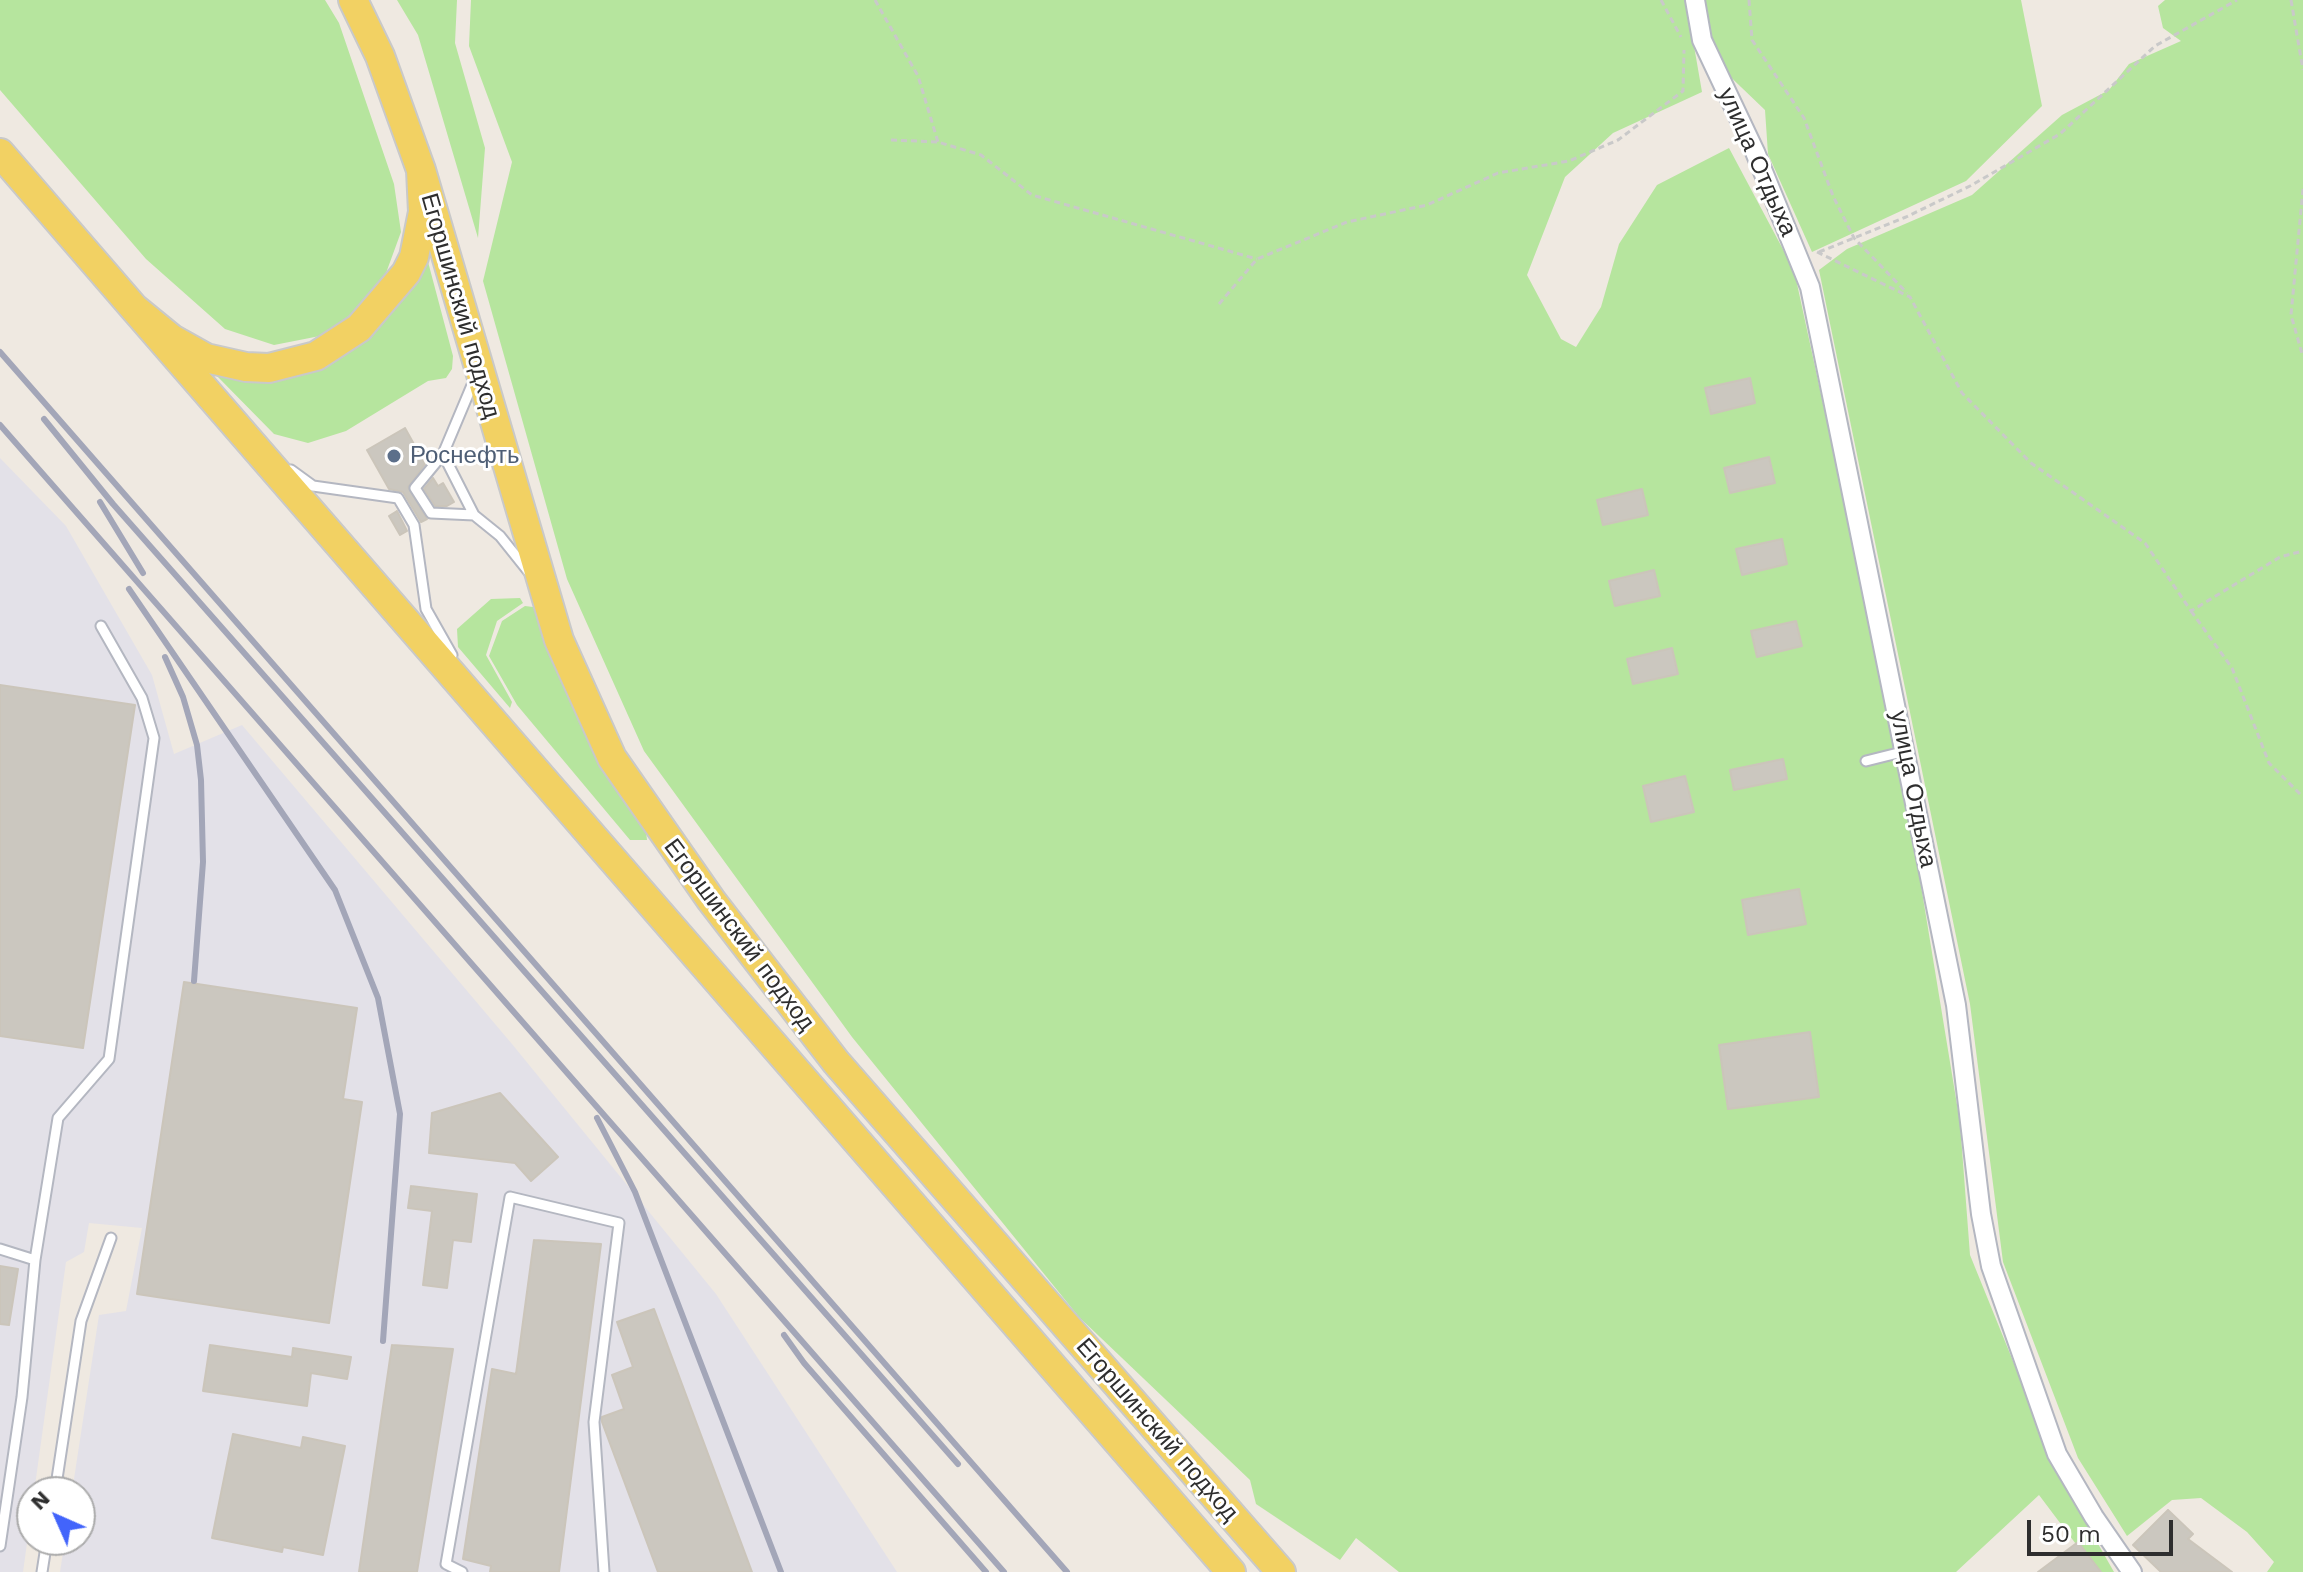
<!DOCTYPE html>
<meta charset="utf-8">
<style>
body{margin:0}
#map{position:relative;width:2303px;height:1572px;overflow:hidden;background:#efe9e1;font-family:"Work Sans",sans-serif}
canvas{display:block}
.north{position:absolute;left:16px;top:1476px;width:80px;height:80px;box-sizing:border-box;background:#fff;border:2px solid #ababab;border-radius:50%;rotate:315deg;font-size:22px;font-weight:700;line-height:32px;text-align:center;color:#2e2e2e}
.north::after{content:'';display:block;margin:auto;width:28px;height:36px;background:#4264fb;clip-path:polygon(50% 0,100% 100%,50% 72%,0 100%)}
.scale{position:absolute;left:2027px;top:1520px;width:146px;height:36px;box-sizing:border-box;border:4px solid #2e2e2e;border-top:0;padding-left:10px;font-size:24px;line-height:28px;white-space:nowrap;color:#2e2e2e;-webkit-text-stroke:6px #fff;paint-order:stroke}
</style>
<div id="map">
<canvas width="2303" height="1572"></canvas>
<div class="north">N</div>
<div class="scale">50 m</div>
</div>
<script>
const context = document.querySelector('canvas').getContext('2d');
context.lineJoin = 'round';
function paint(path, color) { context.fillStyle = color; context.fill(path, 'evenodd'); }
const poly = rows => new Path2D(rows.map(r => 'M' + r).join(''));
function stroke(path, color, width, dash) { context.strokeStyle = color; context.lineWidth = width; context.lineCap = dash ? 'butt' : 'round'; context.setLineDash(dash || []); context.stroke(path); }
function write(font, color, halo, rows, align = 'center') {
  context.font = font + ' "Work Sans",sans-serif'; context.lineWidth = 6; context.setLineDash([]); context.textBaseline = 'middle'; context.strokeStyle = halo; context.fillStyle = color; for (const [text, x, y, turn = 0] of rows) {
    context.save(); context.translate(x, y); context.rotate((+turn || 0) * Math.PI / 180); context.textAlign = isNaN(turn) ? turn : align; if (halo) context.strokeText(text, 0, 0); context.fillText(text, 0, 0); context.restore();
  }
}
paint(poly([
 [0,458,66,526,152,675,174,754,242,725,512,1044,716,1294,897,1572,60,1572,65,1540,80,1540,80,1492,72,1492,99,1315,126,1311,142,1228,89,1223,84,1252,66,1262,23,1572,0,1572]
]), '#e3e1e8');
paint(poly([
 [0,0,325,0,339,23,394,184,401,232,382,284,330,334,274,345,225,329,146,259,0,90],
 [397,0,457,0,455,43,485,148,478,238,418,35],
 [471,0,1686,0,1702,92,1613,133,1565,177,1527,275,1561,339,1576,347,1601,307,1619,244,1657,185,1729,148,1794,270,1900,758,1960,1123,1970,1255,2060,1477,2114,1572,2097,1572,2039,1495,1956,1572,1399,1572,1356,1538,1340,1560,1256,1504,1250,1480,1079,1317,852,1037,644,751,567,579,483,281,512,162,469,46],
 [1702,0,2021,0,2042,106,1966,181,1812,252,1768,154,1765,110,1717,64],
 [2165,0,2303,0,2303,1572,2267,1572,2274,1562,2247,1532,2201,1498,2172,1500,2127,1536,2078,1458,2003,1262,1970,1004,1819,270,1847,249,1972,195,2062,115,2109,90,2129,64,2181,41,2163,28,2158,6],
 [427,258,453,356,452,369,446,378,428,381,346,431,308,443,274,434,216,375,364,339,402,300],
 [520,598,523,603,497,621,486,655,512,702,510,708,458,647,457,629,491,599],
 [525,606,533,607,568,686,645,823,647,840,630,840,517,705,489,656,502,621]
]), '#b6e59e');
const building = poly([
 [1750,378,1755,403,1711,414,1705,388,1750,378],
 [405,428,425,464,408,487,427,519,421,522,403,492,389,489,367,450,405,428],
 [1769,457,1775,483,1730,493,1724,468,1769,457],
 [433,478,438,486,443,483,454,502,447,506,435,506,424,489,433,478],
 [1642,489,1648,515,1603,525,1597,500,1642,489],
 [397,511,407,531,400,535,389,516,397,511],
 [1782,539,1787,564,1742,575,1736,549,1782,539],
 [1654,570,1660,596,1615,606,1609,581,1654,570],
 [1796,621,1802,646,1757,657,1751,631,1796,621],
 [1672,648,1678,674,1633,684,1627,659,1672,648],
 [0,685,135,705,83,1048,0,1036,0,685],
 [1783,759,1787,779,1734,790,1730,770,1783,759],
 [1685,776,1694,812,1651,822,1643,786,1685,776],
 [1799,889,1806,924,1748,935,1742,900,1799,889],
 [184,982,357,1008,343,1099,362,1102,329,1323,137,1294,184,982],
 [1810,1032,1819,1097,1728,1109,1719,1045,1810,1032],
 [500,1093,558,1157,531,1181,515,1163,429,1153,432,1113,500,1093],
 [411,1186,477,1194,471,1242,453,1240,447,1288,423,1285,432,1211,408,1208,411,1186],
 [534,1240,601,1244,559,1572,490,1572,491,1566,463,1559,492,1369,516,1374,534,1240],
 [0,1266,18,1269,9,1325,0,1324,0,1266],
 [654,1309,670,1352,752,1572,658,1572,602,1422,602,1417,624,1409,612,1375,633,1367,617,1322,654,1309],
 [210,1345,292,1357,293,1348,351,1357,347,1379,311,1373,307,1406,203,1391,210,1345],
 [392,1345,453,1349,417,1572,359,1572,392,1345],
 [233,1434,301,1448,303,1437,345,1446,323,1555,283,1547,282,1552,212,1538,233,1434],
 [2168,1510,2193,1534,2188,1539,2232,1572,2161,1572,2133,1545,2168,1510],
 [2078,1542,2101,1572,2038,1572,2078,1542]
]);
paint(building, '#cbc7bf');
stroke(building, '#cbc5ba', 2);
const service = poly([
 [475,378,443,454,415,488,431,513,474,515,500,536,528,571],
 [443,454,474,515],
 [291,470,313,486,398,498,414,525,426,609,452,655],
 [1866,761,1906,751],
 [0,1249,35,1260,22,1397,0,1546],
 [35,1260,58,1118,109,1059,154,738,142,698,101,626],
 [55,1492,81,1321,111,1238],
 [42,1572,47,1540],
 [462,1572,446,1564,510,1197,619,1223,594,1422,604,1572]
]);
const minor = poly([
 [1695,0,1702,40,1755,152,1810,287,1956,1005,1981,1214,1991,1266,2057,1454,2094,1517,2132,1572]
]);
const primary = poly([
 [0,153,134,308,172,339,206,358,246,367,269,368,316,356,359,328,406,273,414,257,423,212,421,170,380,56,353,0],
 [421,170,559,640,612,758,711,900,836,1062,1281,1572],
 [134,308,1231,1572]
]);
stroke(service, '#b4b7c1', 13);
stroke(minor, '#b4b7c1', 22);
stroke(primary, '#c9c9c9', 32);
stroke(poly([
 [875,0,918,76,938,142],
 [1661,0,1681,37],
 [1749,0,1752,40,1804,118,1833,196,1854,238,1907,293],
 [2291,0,2303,70],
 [891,140,938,142,981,155,1032,195,1257,259],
 [2303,189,2291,315,2303,357],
 [1817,252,1910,297,1962,393,2031,463,2145,543,2191,611,2280,557,2303,551],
 [1819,252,1906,217,1970,186,2060,134,2155,46,2237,0],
 [1219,304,1257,259,1347,222,1427,205,1498,173,1569,161,1618,140,1683,91,1684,50],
 [2191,611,2232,668,2269,763,2303,797]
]), '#c9c9c9', 3, [6, 4]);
stroke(service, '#fff', 9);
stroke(minor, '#fff', 18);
stroke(primary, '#f2d163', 28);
stroke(poly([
 [0,352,1067,1572],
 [44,419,113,504,958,1464],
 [0,425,1004,1572],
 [100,502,143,573],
 [129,589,335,890,378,998,400,1114,383,1341],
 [165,657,183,697,197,745,201,780,203,862,194,981],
 [597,1118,635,1192,781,1572],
 [784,1335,804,1363,986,1572]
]), '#a3a6b8', 6);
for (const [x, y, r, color] of [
 [394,456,8,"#5c6f8a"]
]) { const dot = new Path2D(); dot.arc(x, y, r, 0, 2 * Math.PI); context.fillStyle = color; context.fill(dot); stroke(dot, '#fff', 3); }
write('24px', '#2e2e2e', '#fff', [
 ["улица Отдыха",1757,162,66],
 ["Егоршинский подход",460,306,74],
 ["улица Отдыха",1913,789,79],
 ["Егоршинский подход",739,935,53],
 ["Егоршинский подход",1157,1430,49]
]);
write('24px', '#4e5e75', '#fff', [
 ["Роснефть",410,456]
], 'left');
</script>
